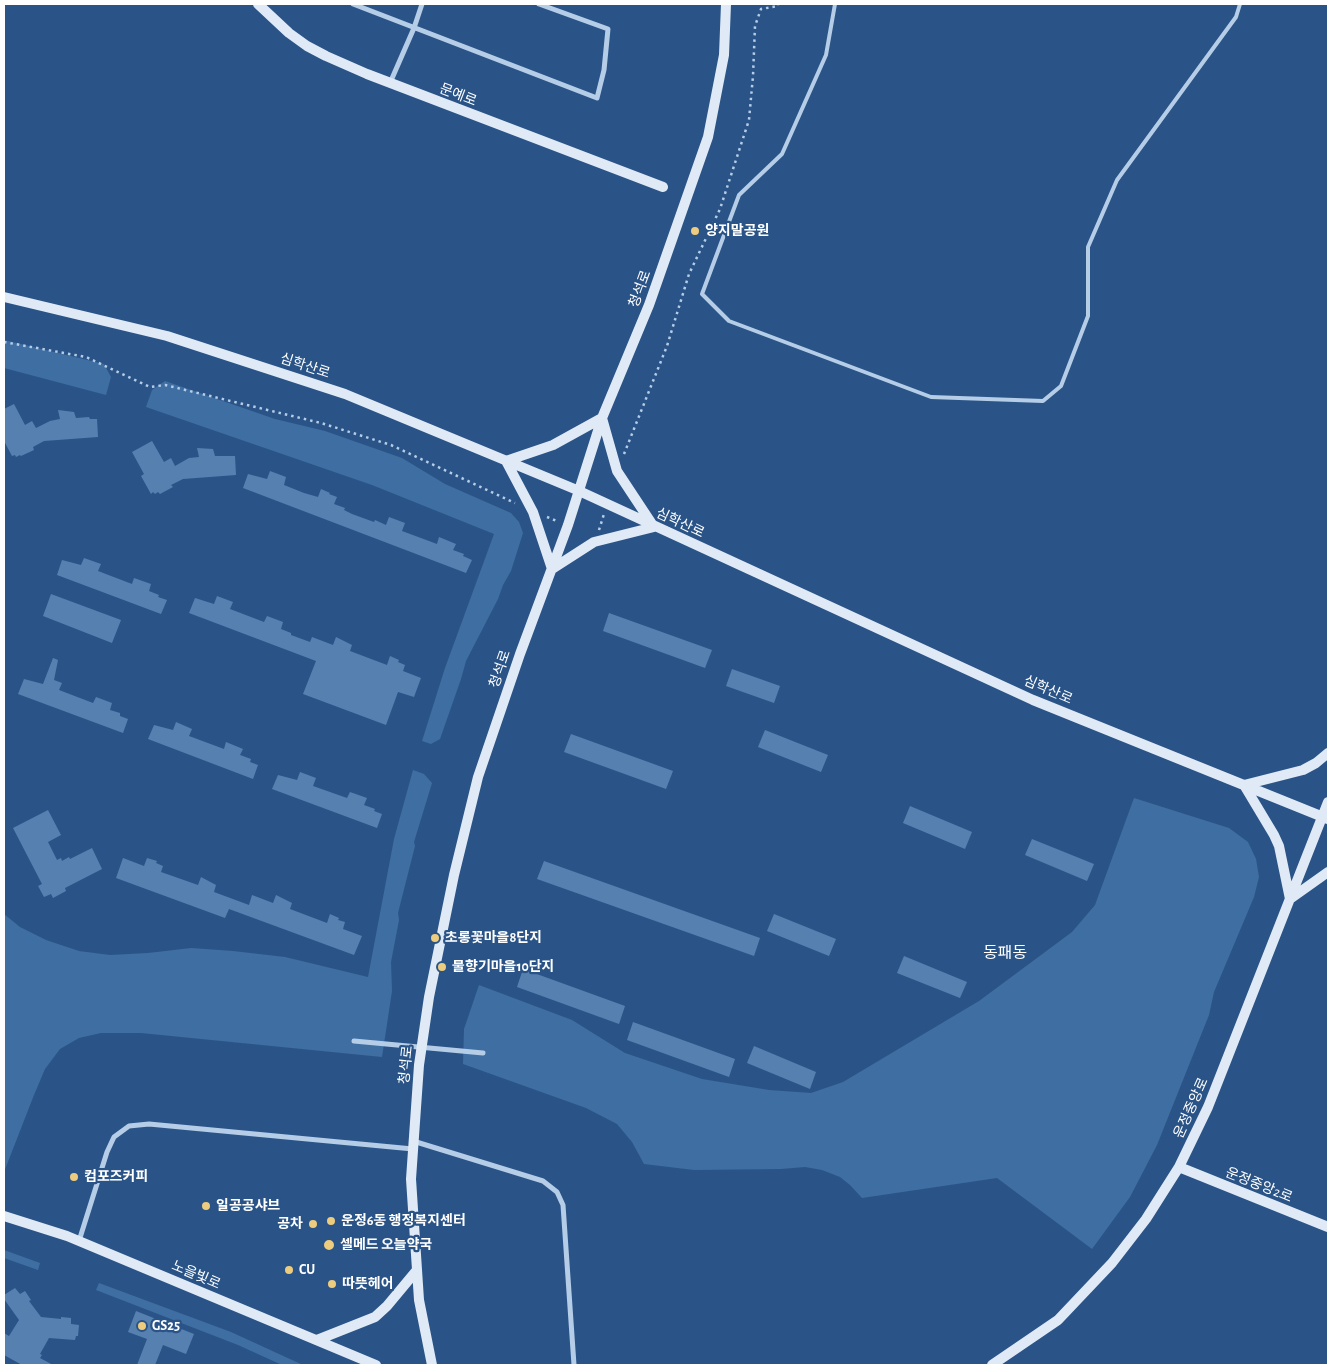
<!DOCTYPE html>
<meta charset="utf-8">
<style>
body{margin:0}
#map{position:relative;width:1332px;height:1369px;overflow:hidden;background:#2a5487;font-family:"Alegreya Sans",sans-serif}
canvas{display:block}
.frame{position:absolute;inset:0;border:5px solid #fff;pointer-events:none}
</style>
<div id="map">
<canvas width="1332" height="1369"></canvas>
<div class="frame"></div>
</div>
<script>
const context = document.querySelector('canvas').getContext('2d');
context.lineJoin = 'round';
function paint(path, color) { context.fillStyle = color; context.fill(path, 'evenodd'); }
const poly = rows => new Path2D(rows.map(r => 'M' + r).join(''));
function stroke(path, color, width, dash) { context.strokeStyle = color; context.lineWidth = width; context.lineCap = dash ? 'butt' : 'round'; context.setLineDash(dash || []); context.stroke(path); }
function write(font, color, halo, rows, align = 'center') {
  context.font = font + ' "Alegreya Sans","Noto Sans KR",sans-serif'; context.lineWidth = 4.5; context.setLineDash([]); context.textBaseline = 'middle'; context.strokeStyle = halo; context.fillStyle = color; for (const [text, x, y, turn = 0] of rows) {
    context.save(); context.translate(x, y); context.rotate((+turn || 0) * Math.PI / 180); context.textAlign = isNaN(turn) ? turn : align; if (halo) context.strokeText(text, 0, 0); context.fillText(text, 0, 0); context.restore();
  }
}
paint(poly([
 [4,340,104,364,111,377,106,395,4,368],
 [165,381,275,419,325,431,402,458,445,484,511,513,519,522,523,533,511,571,503,585,498,599,466,661,461,679,440,739,431,744,422,741,445,668,494,534,372,485,146,407,152,390],
 [413,770,424,774,432,783,414,842,415,846,398,913,399,920,391,962,392,991,382,1057,141,1033,101,1033,79,1038,60,1049,45,1069,34,1095,4,1172,4,914,20,927,46,940,79,951,110,955,148,953,191,948,233,951,285,957,368,977,394,839],
 [1134,798,1229,828,1248,842,1256,859,1259,877,1254,897,1214,992,1209,1015,1157,1145,1130,1197,1092,1249,997,1178,862,1198,850,1185,840,1177,822,1170,805,1167,781,1169,694,1170,644,1164,632,1142,617,1124,586,1108,463,1064,464,1029,479,985,572,1020,625,1053,702,1079,769,1090,811,1093,843,1082,979,1001,1072,932,1095,905],
 [4,1250,40,1263,38,1270,4,1258],
 [99,1283,231,1332,303,1365,282,1365,238,1345,96,1290]
]), '#3f6ea3');
paint(poly([
 [14,404,25,425,32,421,36,428,50,421,60,419,58,410,74,412,76,418,89,417,90,419,97,419,98,437,44,441,33,447,34,450,21,456,20,455,16,457,15,455,12,456,4,441,4,409],
 [152,441,164,462,171,458,175,466,189,458,199,457,197,448,213,449,215,456,235,456,236,475,183,479,171,485,173,487,160,494,158,492,155,494,153,492,151,494,141,476,144,474,132,452],
 [270,471,286,477,284,485,304,493,318,497,321,489,330,493,329,494,337,497,334,504,345,508,344,510,352,514,374,522,375,520,386,525,389,517,405,523,402,531,437,544,439,537,456,544,453,550,464,554,463,556,472,560,466,573,243,488,248,474,267,479],
 [84,558,101,564,98,571,132,584,134,578,151,584,149,591,159,595,158,597,167,600,161,614,57,575,62,560,81,565],
 [51,594,121,620,112,643,43,616],
 [217,596,233,602,230,609,264,622,267,616,283,622,281,629,291,633,291,635,310,642,312,637,333,645,336,637,352,645,350,651,387,665,390,656,399,660,398,662,405,665,403,671,421,678,414,697,398,692,386,725,303,694,316,661,189,613,195,598,214,604],
 [609,613,712,650,705,668,603,631],
 [53,658,58,660,54,680,62,683,59,690,93,703,96,697,112,703,110,710,120,713,120,716,128,719,123,733,18,694,24,679,43,684],
 [732,669,780,686,774,703,726,686],
 [176,722,192,729,189,736,224,749,226,742,243,749,240,755,251,759,250,762,258,765,253,779,148,739,154,725,173,730],
 [765,730,828,755,821,772,758,747],
 [571,734,673,771,666,789,564,752],
 [300,772,316,778,313,786,347,798,350,792,367,798,364,805,375,809,374,811,382,814,377,828,272,789,278,775,297,780],
 [910,806,972,832,965,849,903,823],
 [48,810,61,835,48,842,57,860,61,858,62,861,69,857,70,859,92,848,102,869,65,888,66,891,53,898,51,894,44,897,38,886,42,884,13,828],
 [1032,839,1094,864,1087,881,1025,855],
 [123,858,144,866,147,858,157,861,156,863,163,866,161,872,198,885,201,877,216,885,214,892,249,905,252,895,273,903,276,895,292,903,290,909,327,923,330,914,339,918,338,920,345,922,343,929,362,936,354,955,229,909,225,918,116,878],
 [544,861,760,938,754,956,537,879],
 [774,914,836,939,829,956,767,931],
 [904,956,967,982,960,998,897,973],
 [523,969,625,1006,619,1024,517,987],
 [633,1022,735,1059,729,1077,627,1040],
 [754,1046,816,1072,810,1089,747,1063],
 [15,1288,20,1294,25,1291,31,1300,29,1301,41,1317,61,1319,61,1317,71,1318,71,1324,79,1325,78,1336,76,1336,75,1340,49,1338,40,1354,42,1355,40,1358,53,1365,22,1365,4,1355,4,1333,9,1336,19,1320,4,1299,4,1295],
 [136,1311,194,1334,186,1354,163,1345,155,1365,137,1365,147,1339,128,1332]
]), '#5680b0');
stroke(poly([
 [4,342,86,357,150,387,165,385,321,423,391,445,515,503],
 [624,454,667,346,689,274,720,209,749,120,753,76,755,26,761,9,778,6,778,4],
 [547,517,559,522],
 [599,530,604,514]
]), '#b6cde8', 2.5, [2.5, 4]);
stroke(poly([
 [835,4,826,55,782,154,739,195,702,294,729,321,931,397,1043,401,1061,386,1088,316,1088,247,1117,180,1236,17,1240,4]
]), '#b6cde8', 4);
stroke(poly([
 [353,4,597,98,604,70,608,29,539,4],
 [390,83,414,28,422,4],
 [354,1041,483,1053],
 [413,1141,543,1181,557,1192,563,1205,574,1365],
 [79,1241,107,1152,114,1137,129,1126,149,1124,413,1149]
]), '#b6cde8', 5);
stroke(poly([
 [258,4,289,33,307,46,326,56,367,74,663,187],
 [4,297,167,336,345,394,577,490,1033,700,1328,819],
 [602,418,617,471,654,527,594,542,552,569,533,512,506,461,553,445,602,418],
 [1328,753,1316,763,1303,770,1244,785,1274,835,1279,846,1290,899,1328,872],
 [1179,1167,1328,1227],
 [4,1216,67,1236,376,1365],
 [317,1340,375,1317,387,1306,417,1270],
 [432,1365,419,1300,411,1179,419,1065,429,997,454,875,478,777,520,654,568,525,602,418,649,305,708,137,724,55,726,4],
 [992,1365,1058,1320,1112,1263,1146,1219,1179,1167,1208,1107,1328,802]
]), '#e0eaf7', 10);
for (const [x, y, r, color] of [
 [695,231,5,"#eecc7e"],
 [435,938,5,"#eecc7e"],
 [442,967,5,"#eecc7e"],
 [74,1177,5,"#eecc7e"],
 [206,1206,5,"#eecc7e"],
 [331,1221,5,"#eecc7e"],
 [313,1224,5,"#eecc7e"],
 [329,1245,6,"#eecc7e"],
 [289,1270,5,"#eecc7e"],
 [332,1284,5,"#eecc7e"],
 [142,1326,5,"#eecc7e"]
]) { const dot = new Path2D(); dot.arc(x, y, r, 0, 2 * Math.PI); context.fillStyle = color; context.fill(dot); stroke(dot, '#2a5487', 2); }
write('14px', '#fff', '#2a5487', [
 ["문예로",458,95,21],
 ["청석로",640,289,-70],
 ["심학산로",305,366,18],
 ["심학산로",680,523,25],
 ["청석로",500,669,-71],
 ["심학산로",1048,690,23],
 ["청석로",406,1065,-84],
 ["운정중앙로",1191,1108,-66],
 ["운정중앙2로",1259,1185,22],
 ["노을빛로",196,1275,23]
]);
write('bold 14px', '#fff', '#2a5487', [
 ["양지말공원",705,231],
 ["초롱꽃마을8단지",445,938],
 ["물향기마을10단지",452,967],
 ["컴포즈커피",84,1177],
 ["일공공샤브",216,1206],
 ["운정6동 행정복지센터",341,1221],
 ["공차",303,1224,"right"],
 ["셀메드 오늘약국",340,1245],
 ["CU",299,1270],
 ["따뜻헤어",342,1284],
 ["GS25",152,1326]
], 'left');
write('16px', '#fff', '#2a5487', [
 ["동패동",1005,953]
]);
</script>
